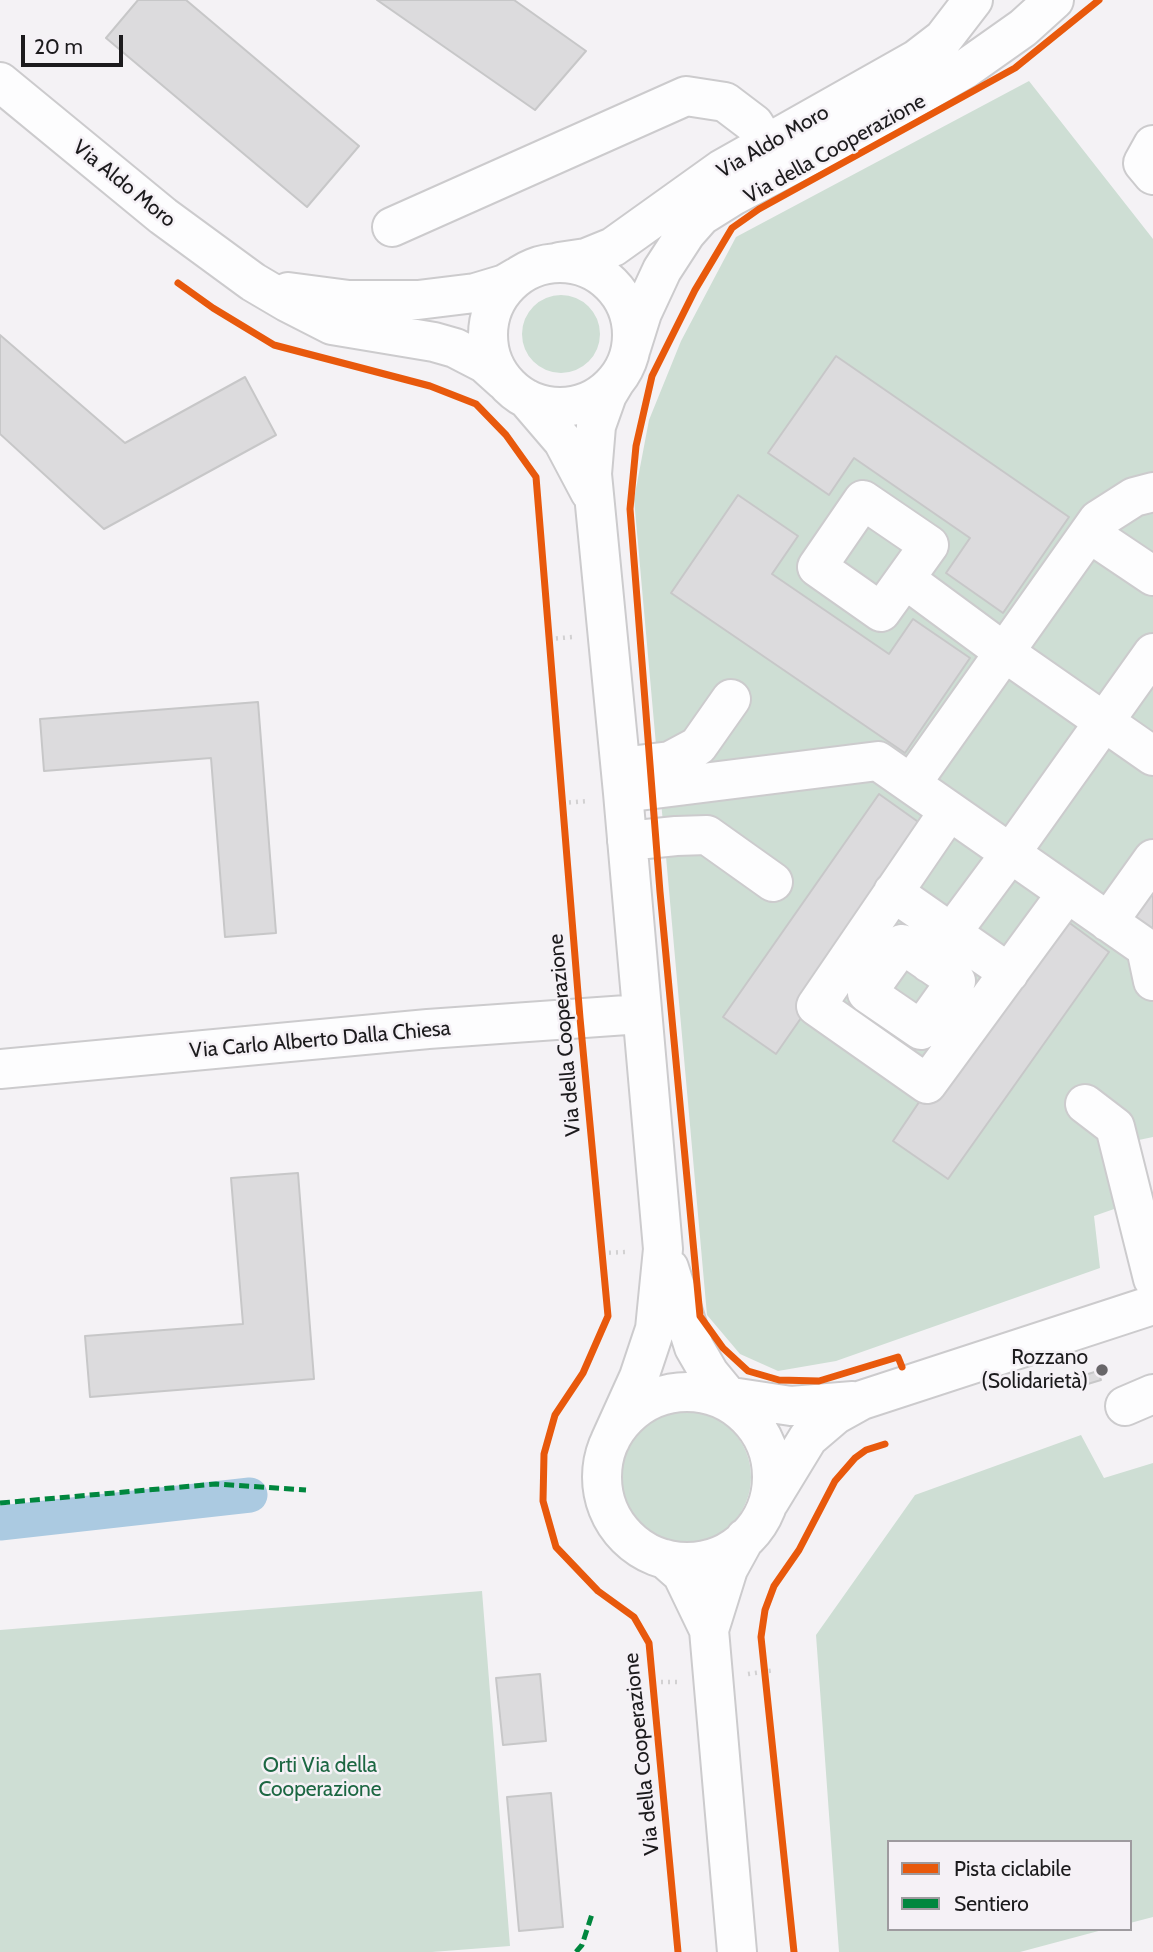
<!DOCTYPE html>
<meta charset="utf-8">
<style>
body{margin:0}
#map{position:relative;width:1153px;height:1952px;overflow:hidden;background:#f4f2f5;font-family:Cabin,sans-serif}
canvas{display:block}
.legend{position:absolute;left:887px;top:1840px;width:245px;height:91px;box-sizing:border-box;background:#f5f1f6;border:2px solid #9e9b9f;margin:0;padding:9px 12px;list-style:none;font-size:21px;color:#1c1b1d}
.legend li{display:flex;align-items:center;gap:14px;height:35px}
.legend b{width:35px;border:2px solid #9e9b9f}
.scale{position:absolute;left:21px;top:35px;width:102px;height:32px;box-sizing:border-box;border:4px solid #1c1b1d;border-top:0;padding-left:9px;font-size:21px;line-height:24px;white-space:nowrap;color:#1c1b1d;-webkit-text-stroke:5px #f5f1f6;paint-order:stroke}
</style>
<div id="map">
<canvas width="1153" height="1952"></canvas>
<ul class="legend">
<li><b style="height:9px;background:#e8590c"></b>Pista ciclabile</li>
<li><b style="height:9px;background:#00873e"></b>Sentiero</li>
</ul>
<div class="scale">20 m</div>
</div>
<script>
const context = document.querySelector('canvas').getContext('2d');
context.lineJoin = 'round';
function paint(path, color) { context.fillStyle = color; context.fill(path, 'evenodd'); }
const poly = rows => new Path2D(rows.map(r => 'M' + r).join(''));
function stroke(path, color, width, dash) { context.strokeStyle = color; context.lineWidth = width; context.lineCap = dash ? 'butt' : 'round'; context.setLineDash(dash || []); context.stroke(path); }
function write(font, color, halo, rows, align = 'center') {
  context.font = font + ' Cabin,sans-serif'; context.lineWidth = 5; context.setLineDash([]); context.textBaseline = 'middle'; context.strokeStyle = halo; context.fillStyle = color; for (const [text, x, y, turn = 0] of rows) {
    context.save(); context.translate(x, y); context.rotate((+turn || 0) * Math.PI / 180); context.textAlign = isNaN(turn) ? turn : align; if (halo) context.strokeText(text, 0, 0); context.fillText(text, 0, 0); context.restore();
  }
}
paint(poly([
 [1029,81,1153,239,1153,1137,1134,1141,1098,1135,1117,1208,1094,1216,1100,1268,836,1361,778,1371,740,1354,707,1315,634,499,649,420,681,341,736,237],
 '522 334a39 39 0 1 1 78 0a39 39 0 1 1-78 0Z',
 '619 1477a66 66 0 1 1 132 0a66 66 0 1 1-132 0Z',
 [1081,1435,1104,1478,1153,1463,1153,1917,1130,1923,1130,1842,889,1842,889,1929,1106,1929,1020,1952,839,1952,816,1635,915,1495],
 [482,1591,510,1946,432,1952,0,1952,0,1630]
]), '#ceded4');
stroke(poly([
 [0,1523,250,1495]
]), '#abcae1', 35);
const building = poly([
 [138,0,186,0,359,146,307,207,106,38,138,0],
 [377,0,514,0,586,51,535,110,377,0],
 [0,335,125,443,245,377,276,435,104,529,0,434,0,335],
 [836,356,1069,517,1003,613,946,573,970,538,854,458,829,495,768,453,836,356],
 [738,495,798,536,772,574,889,654,913,619,970,658,905,753,671,593,738,495],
 [258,702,276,933,225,937,211,758,44,771,40,719,258,702],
 [879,794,931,831,776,1054,723,1017,879,794],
 [1153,889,1153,938,1130,922,1153,889],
 [1056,913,1109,952,948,1179,893,1141,968,1029,1056,913],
 [298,1173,314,1379,90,1397,85,1336,243,1324,231,1178,298,1173],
 [1098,1371,1101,1380,1081,1386,1078,1377,1098,1371],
 [540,1674,546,1741,503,1745,496,1678,540,1674],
 [551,1793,563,1927,519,1931,507,1797,551,1793]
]);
paint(building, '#dcdbdd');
stroke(building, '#c7c7c8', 2);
const minor = poly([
 [0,82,163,216,253,282,287,302,332,325,434,342,455,348,484,363,504,381],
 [1153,145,1143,163,1153,175],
 [392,227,686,96,725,102,754,124,767,145],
 [559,262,586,258,613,247,722,169,917,59,943,39,973,0],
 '488 335a72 72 0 1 1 144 0a72 72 0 1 1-144 0Z',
 [288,292,349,300,418,300,475,293,505,284,517,277],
 [631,348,642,313,662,270,686,233,701,216,733,196,859,130,965,69,1023,28,1054,0],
 [527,399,563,441,590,492],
 [863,500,929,545,881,612,817,567,863,500],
 [1089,533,1153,576],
 [905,579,1004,652,1153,756],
 [621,767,670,761,698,746,731,699],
 [911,784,1098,520,1134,497,1153,492],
 [623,793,878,761,1146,948,1153,981],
 [949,811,816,1006,927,1084,1067,893],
 [627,841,676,836,707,835,773,882],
 [893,892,1009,973],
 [1108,922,1153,859],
 [902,944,956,981,921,1030,867,993,902,944],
 [929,963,1010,854,1153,653],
 [0,1069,428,1029,641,1014],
 [1085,1104,1115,1127,1153,1279],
 [669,1268,694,1347,709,1373,737,1407],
 '602 1477a85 85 0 1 1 170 0a85 85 0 1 1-170 0Z',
 [718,1395,791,1406,853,1401],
 [1125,1406,1153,1394],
 [610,1441,639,1377,655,1329,663,1249,623,793,592,474,596,426,607,395,616,380],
 [769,1502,808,1438,835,1415,862,1400,1153,1305],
 [665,1559,682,1574,709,1630,737,1952],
 [709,1630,728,1569,745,1538]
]);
stroke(minor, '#cccbcd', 42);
stroke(poly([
 [549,639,573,637],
 [562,803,589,801],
 [602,1253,626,1252],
 [748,1674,775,1670],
 [654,1682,677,1682]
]), '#d2d1d2', 4.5, [2, 5]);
stroke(minor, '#fdfdfe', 38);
stroke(poly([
 [0,1503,216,1484,306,1490],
 [576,1952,582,1945,593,1911]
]), '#00873e', 5, [10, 5]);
stroke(poly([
 [178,283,213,308,274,345,430,386,476,404,506,435,536,477,580,1018,608,1316,583,1373,555,1415,544,1454,543,1501,556,1547,598,1591,634,1617,649,1643,678,1952],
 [902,1367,898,1357,819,1381,779,1380,748,1371,723,1348,700,1316,660,892,630,509,636,446,652,376,695,290,732,228,759,209,1015,68,1099,0],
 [794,1952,761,1637,765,1610,774,1586,799,1550,835,1481,855,1458,866,1450,885,1444]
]), '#e8590c', 7);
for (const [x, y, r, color] of [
 [1102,1370,7,"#686669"]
]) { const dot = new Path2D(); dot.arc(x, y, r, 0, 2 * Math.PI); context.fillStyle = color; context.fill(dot); stroke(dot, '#f5f1f6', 2.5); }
write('21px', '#1c1b1d', '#f5f1f6', [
 ["Via Aldo Moro",773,142,-30],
 ["Via della Cooperazione",835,149,-29],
 ["Via Aldo Moro",124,184,39],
 ["Via della Cooperazione",565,1035,-95],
 ["Via Carlo Alberto Dalla Chiesa",320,1040,-5],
 ["Via della Cooperazione",642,1754,-96]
]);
write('21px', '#1c1b1d', '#f5f1f6', [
 ["Rozzano",1088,1358],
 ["(Solidarietà)",1088,1382]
], 'right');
write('21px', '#1c6742', '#f5f1f6', [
 ["Orti Via della",320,1766],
 ["Cooperazione",320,1790]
]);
</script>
